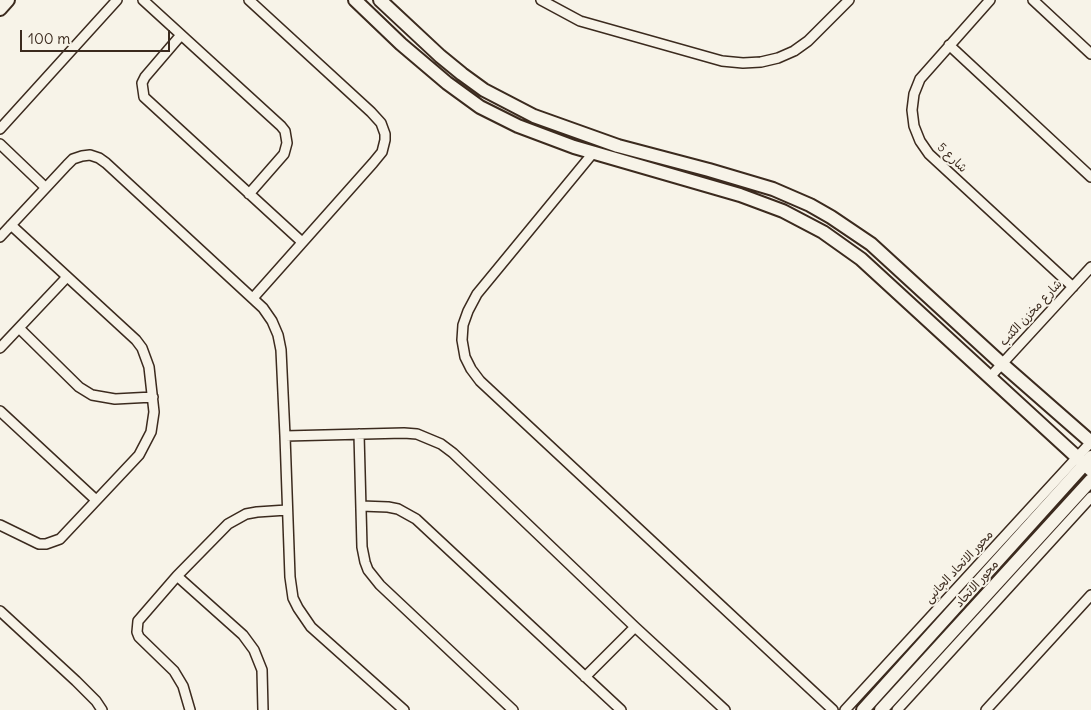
<!DOCTYPE html>
<meta charset="utf-8">
<style>
body{margin:0}
#map{position:relative;width:1091px;height:710px;overflow:hidden;background:#f7f3e8;font-family:Delius,sans-serif}
canvas{display:block}
.scale{position:absolute;left:20px;top:30px;width:150px;height:22px;box-sizing:border-box;border:2px solid #3b2a1e;border-top:0;padding-left:6px;font-size:15px;line-height:18px;white-space:nowrap;color:#3b2a1e;-webkit-text-stroke:4px #f7f3e8;paint-order:stroke}
</style>
<div id="map">
<canvas width="1091" height="710"></canvas>
<div class="scale">100 m</div>
</div>
<script>
const context = document.querySelector('canvas').getContext('2d');
context.lineJoin = 'round';
const poly = rows => new Path2D(rows.map(r => 'M' + r).join(''));
function stroke(path, color, width, dash) { context.strokeStyle = color; context.lineWidth = width; context.lineCap = dash ? 'butt' : 'round'; context.setLineDash(dash || []); context.stroke(path); }
function write(font, color, halo, rows, align = 'center') {
  context.font = font + ' Delius,"Playpen Sans Arabic",sans-serif'; context.lineWidth = 4; context.setLineDash([]); context.textBaseline = 'middle'; context.strokeStyle = halo; context.fillStyle = color; for (const [text, x, y, turn = 0] of rows) {
    context.save(); context.translate(x, y); context.rotate((+turn || 0) * Math.PI / 180); context.textAlign = isNaN(turn) ? turn : align; if (halo) context.strokeText(text, 0, 0); context.fillText(text, 0, 0); context.restore();
  }
}
const street = poly([
 [143,0,281,126,285,131,287,143,284,154,249,194],
 [249,0,371,112,381,123,385,134,385,140,382,152,373,163,253,298],
 [541,0,580,21,722,61,743,63,761,62,778,58,794,51,808,41,849,0],
 [990,0,920,79,914,94,912,110,914,126,920,141,929,154,1073,287],
 [1033,0,1091,54],
 [181,35,145,77,142,83,144,97,302,242],
 [949,45,1091,177],
 [0,129,117,0],
 [0,144,45,187],
 [593,153,477,294,468,311,463,325,462,340,465,357,471,369,480,381,833,710],
 [0,237,67,165,73,159,82,156,90,155,99,158,106,163,263,308,272,321,278,335,281,350,285,436,290,577,293,598,298,608,311,627,404,710],
 [19,328,79,387,92,395,115,399,153,397],
 [0,348,67,277],
 [990,377,1091,267],
 [0,411,96,500],
 [359,434,362,547,365,562,368,570,380,585,513,710],
 [285,436,404,433,417,434,441,444,453,453,635,627,725,710],
 [361,506,388,507,398,509,416,519,621,710],
 [0,525,39,544,46,544,60,539,139,455,151,432,154,412,149,367,142,348,136,340,11,225],
 [177,576,243,635,254,650,262,670,263,710],
 [0,611,76,681,96,701,102,710],
 [585,677,635,627],
 [190,710,183,686,174,671,139,637,137,632,138,621,177,576,228,524,246,514,257,512,287,510],
 [845,710,1091,442],
 [897,710,1091,497],
 [986,710,1091,595]
]);
const secondary = poly([
 [355,0,401,44,447,83,480,107,518,126,574,147,740,195,783,211,823,232,861,259,1091,470],
 [380,0,440,56,462,74,484,90,534,116,618,146,709,170,773,189,810,205,831,217,871,244,1002,364,1091,442],
 [0,9,8,0],
 [863,710,1091,457],
 [881,710,1091,480]
]);
stroke(street, '#3b2a1e', 12);
stroke(secondary, '#3b2a1e', 16);
stroke(street, '#f7f3e8', 9);
stroke(secondary, '#f7f3e8', 12);
write('12px', '#3b2a1e', '#f7f3e8', [
 ["شارع 5",952,158,44],
 ["شارع مخزن الكتب",1031,313,-47],
 ["محور الاتحاد الجانبى",959,567,-47],
 ["محور الاتحاد",977,584,-48]
]);
</script>
